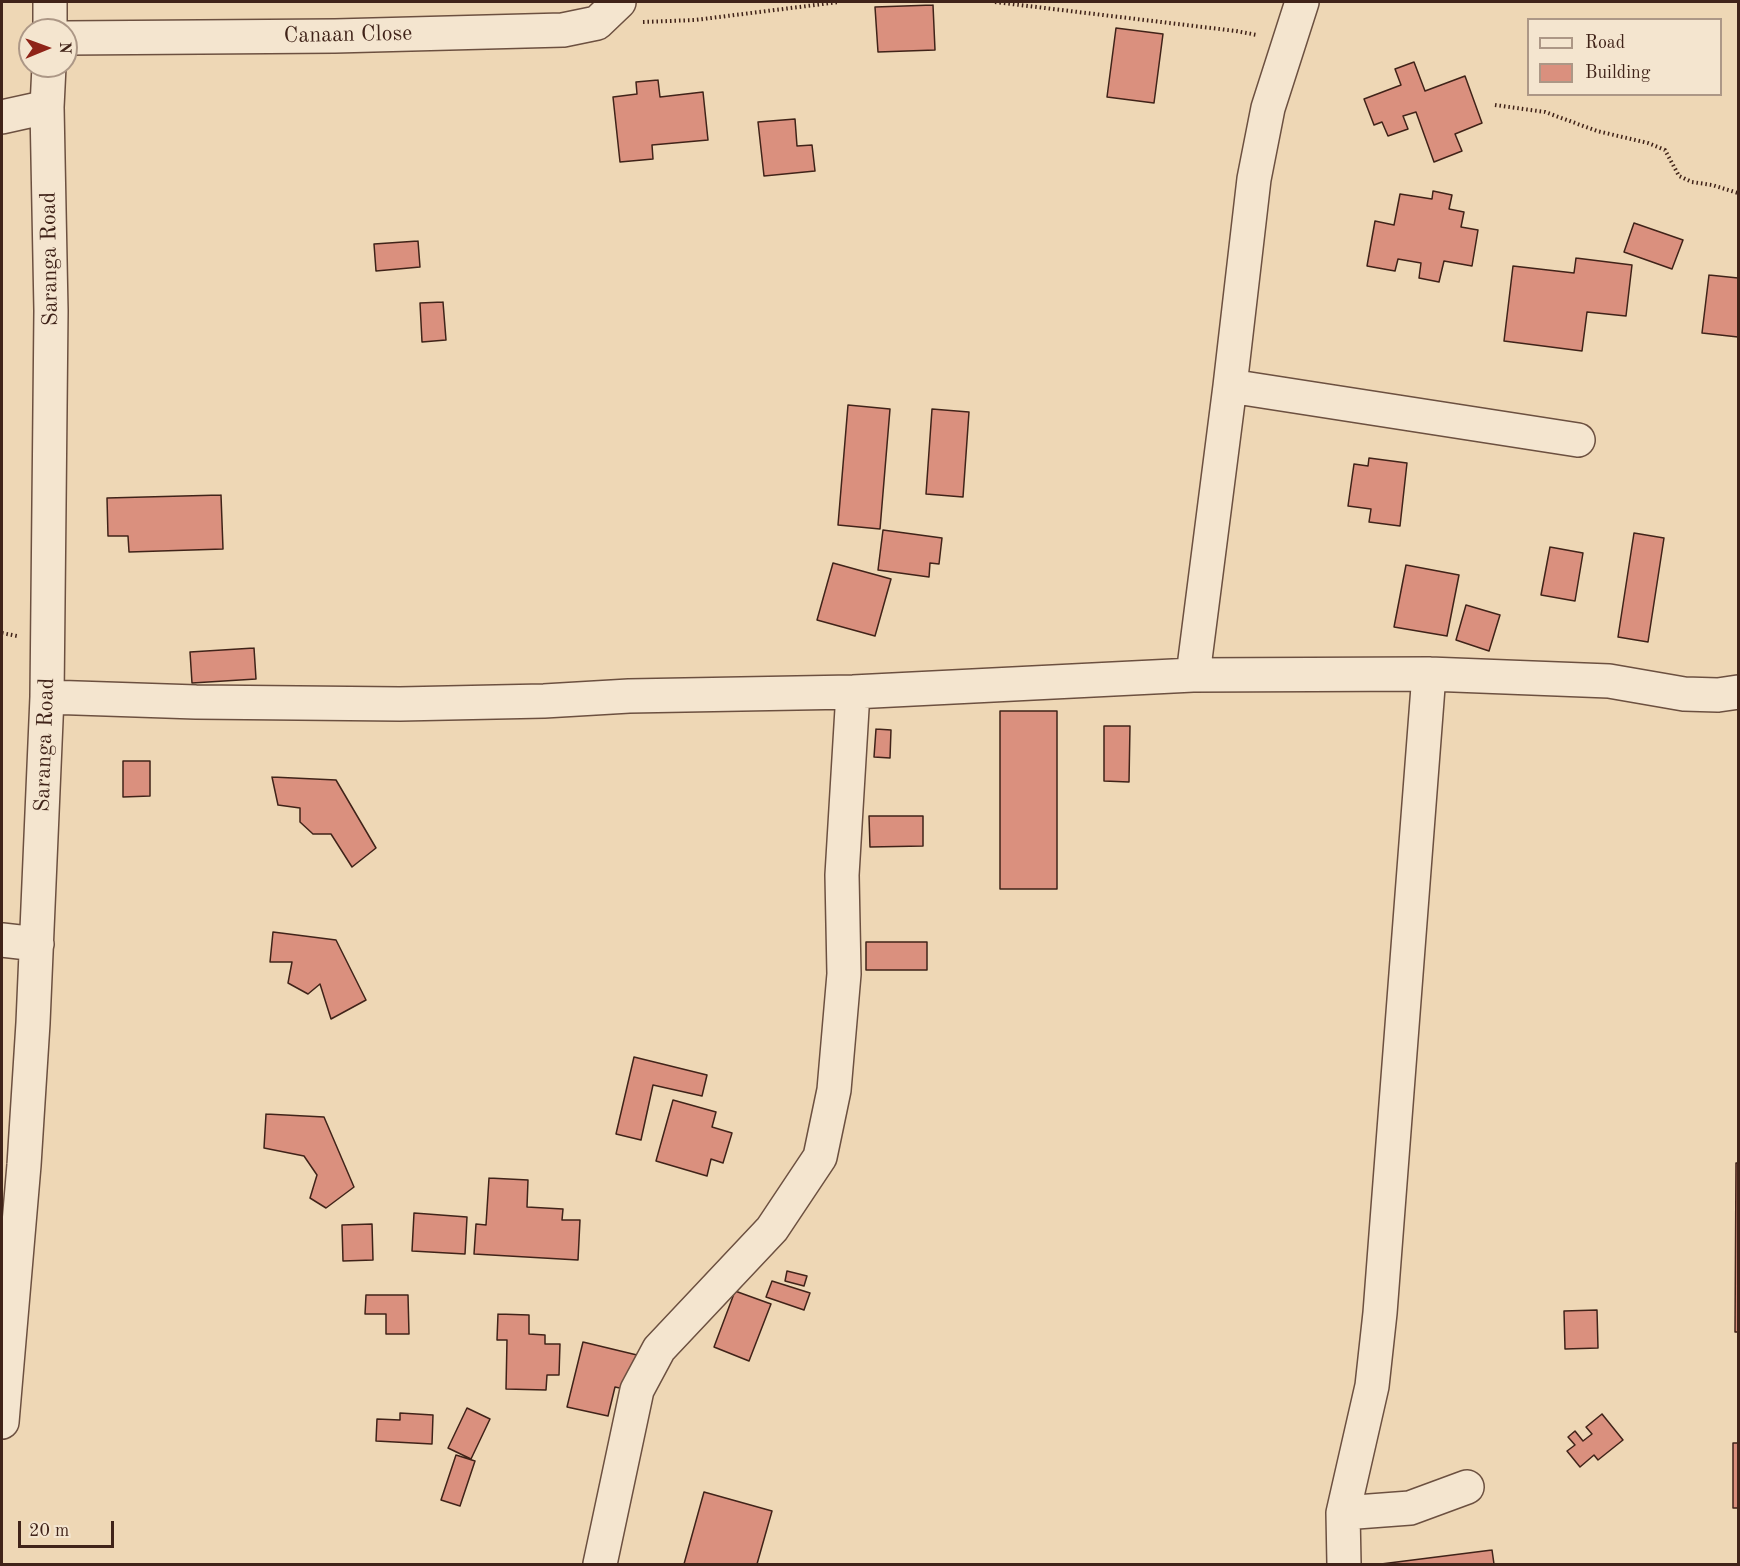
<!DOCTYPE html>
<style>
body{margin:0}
#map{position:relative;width:1740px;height:1566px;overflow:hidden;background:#eed7b5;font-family:"Old Standard TT",serif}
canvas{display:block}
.frame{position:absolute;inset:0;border:3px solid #402319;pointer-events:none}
.legend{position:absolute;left:1527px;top:18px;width:195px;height:78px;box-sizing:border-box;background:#f4e5cf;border:2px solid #ac9786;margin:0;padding:8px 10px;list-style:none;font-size:18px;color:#402319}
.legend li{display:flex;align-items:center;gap:12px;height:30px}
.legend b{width:30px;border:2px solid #ac9786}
.north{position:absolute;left:18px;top:18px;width:60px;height:60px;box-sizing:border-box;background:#f4e5cf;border:2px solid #ac9786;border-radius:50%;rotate:89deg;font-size:16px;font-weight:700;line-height:24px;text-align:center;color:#402319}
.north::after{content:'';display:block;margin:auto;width:21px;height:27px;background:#8f2418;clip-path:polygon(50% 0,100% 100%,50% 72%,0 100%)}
.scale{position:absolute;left:18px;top:1521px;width:96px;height:27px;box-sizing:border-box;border:3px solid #402319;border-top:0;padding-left:8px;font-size:18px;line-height:21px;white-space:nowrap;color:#402319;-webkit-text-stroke:4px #f4e5cf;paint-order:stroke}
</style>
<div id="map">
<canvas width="1740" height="1566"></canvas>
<div class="frame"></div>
<ul class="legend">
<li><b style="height:8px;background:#f4e5cf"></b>Road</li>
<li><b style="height:16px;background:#da907e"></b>Building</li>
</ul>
<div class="north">N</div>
<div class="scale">20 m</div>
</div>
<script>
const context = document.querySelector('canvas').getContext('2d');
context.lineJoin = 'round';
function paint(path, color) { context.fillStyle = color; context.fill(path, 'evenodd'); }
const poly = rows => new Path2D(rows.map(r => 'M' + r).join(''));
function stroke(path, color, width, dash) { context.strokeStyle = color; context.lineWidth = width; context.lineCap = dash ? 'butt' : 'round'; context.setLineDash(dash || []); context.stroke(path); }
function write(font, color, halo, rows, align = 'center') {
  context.font = font + ' "Old Standard TT",serif'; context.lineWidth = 6; context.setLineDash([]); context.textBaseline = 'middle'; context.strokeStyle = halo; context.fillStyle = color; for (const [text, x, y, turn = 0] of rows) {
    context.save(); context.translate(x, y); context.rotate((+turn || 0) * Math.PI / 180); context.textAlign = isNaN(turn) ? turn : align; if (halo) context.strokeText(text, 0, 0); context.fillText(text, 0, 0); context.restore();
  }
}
const building = poly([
 [933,5,935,50,878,52,875,7,933,5],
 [1116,28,1163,34,1154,103,1107,97,1116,28],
 [1414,62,1425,91,1465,76,1482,123,1455,134,1462,151,1434,162,1416,112,1403,116,1408,129,1388,136,1382,122,1374,125,1364,99,1401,85,1395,69,1414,62],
 [658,80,660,97,703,92,708,140,652,145,653,159,620,162,613,97,637,94,636,82,658,80],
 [795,119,797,146,812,145,815,171,764,176,758,122,795,119],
 [1433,191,1452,195,1449,209,1464,212,1461,227,1478,230,1472,266,1444,261,1439,282,1419,278,1421,263,1398,259,1395,271,1367,266,1375,221,1394,225,1400,194,1432,199,1433,191],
 [1634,223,1683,240,1672,269,1624,252,1634,223],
 [418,241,420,267,376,271,374,244,418,241],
 [1576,258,1632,265,1626,316,1587,312,1582,351,1504,341,1513,266,1574,273,1576,258],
 [1709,275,1738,278,1738,337,1702,333,1709,275],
 [443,302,446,340,422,342,420,303,443,302],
 [848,405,890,409,880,529,838,525,848,405],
 [932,409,969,412,963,497,926,494,932,409],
 [1369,458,1407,463,1400,526,1369,522,1371,509,1348,506,1354,464,1368,466,1369,458],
 [221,495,223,549,129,552,128,536,108,536,107,498,221,495],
 [883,530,942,538,939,564,930,563,929,577,878,570,883,530],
 [1634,533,1664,538,1648,642,1618,637,1634,533],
 [1550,547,1583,553,1575,601,1541,595,1550,547],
 [833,563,891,579,875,636,817,620,833,563],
 [1406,565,1459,575,1447,636,1394,627,1406,565],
 [1466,605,1500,615,1489,651,1456,640,1466,605],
 [254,648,256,679,192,683,190,652,254,648],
 [1000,711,1057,711,1057,889,1000,889,1000,711],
 [1104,726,1130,726,1129,782,1104,781,1104,726],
 [876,729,891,730,890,758,874,757,876,729],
 [123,761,150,761,150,796,123,797,123,761],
 [272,777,336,780,376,848,352,867,331,834,313,834,300,822,300,808,278,805,272,777],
 [869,816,923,816,923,846,870,847,869,816],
 [273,932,336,940,366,1000,331,1019,320,984,308,994,288,983,292,962,270,962,273,932],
 [866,942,927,942,927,970,866,970,866,942],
 [634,1057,707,1075,702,1096,653,1085,641,1140,616,1134,634,1057],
 [673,1100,716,1112,712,1127,732,1133,723,1163,711,1159,707,1176,656,1161,673,1100],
 [266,1114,324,1117,354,1187,326,1208,310,1198,317,1175,304,1156,264,1148,266,1114],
 [1736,1163,1738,1163,1738,1332,1735,1332,1736,1163],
 [489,1178,528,1180,527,1207,563,1209,562,1220,580,1220,578,1260,474,1254,476,1224,486,1225,489,1178],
 [414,1213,467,1217,465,1254,412,1251,414,1213],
 [372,1224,373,1260,343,1261,342,1225,372,1224],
 [787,1271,807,1276,804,1286,785,1281,787,1271],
 [772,1281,810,1293,804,1310,766,1297,772,1281],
 [735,1291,771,1304,749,1361,714,1347,735,1291],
 [366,1295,408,1295,409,1334,386,1334,386,1314,365,1314,366,1295],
 [1597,1310,1598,1348,1565,1349,1564,1311,1597,1310],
 [498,1314,529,1315,529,1334,545,1335,545,1344,560,1344,559,1375,547,1375,546,1390,506,1389,507,1340,497,1340,498,1314],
 [583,1342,637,1355,629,1390,615,1387,608,1416,567,1407,583,1342],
 [467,1408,490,1419,471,1459,448,1448,467,1408],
 [400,1413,433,1415,432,1444,376,1441,377,1419,400,1420,400,1413],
 [1602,1414,1623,1440,1598,1460,1594,1455,1580,1467,1567,1451,1575,1445,1568,1437,1575,1431,1583,1441,1592,1434,1586,1427,1602,1414],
 [1733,1443,1738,1443,1738,1508,1733,1508,1733,1443],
 [456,1455,475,1461,460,1506,441,1500,456,1455],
 [704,1492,772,1511,757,1564,684,1564,704,1492],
 [1492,1550,1494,1564,1381,1564,1492,1550]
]);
paint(building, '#da907e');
stroke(building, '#402319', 1.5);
const minor = poly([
 [50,30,50,2],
 [66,38,335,36,563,30,597,23,619,2],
 [2,117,47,107],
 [1230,386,1578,440],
 [1193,675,1230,386,1254,179,1268,108,1302,2],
 [47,697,196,702,400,704,544,701,629,696,853,692,1193,675,1429,674,1609,681,1684,694,1718,695,1738,692],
 [2,940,37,944],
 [2,1422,24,1165,33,1023,47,697,51,311,47,107,49,66],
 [1343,1513,1410,1508,1467,1487],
 [600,1564,637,1390,659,1349,772,1229,820,1157,834,1090,844,974,842,875,853,692],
 [1344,1564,1343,1513,1372,1386,1380,1313,1429,674]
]);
stroke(minor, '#6c5040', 36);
stroke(poly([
 [995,2,1236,31,1257,35],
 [643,22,695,20,839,2],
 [1495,105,1545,112,1597,131,1648,143,1665,150,1679,176,1692,182,1712,185,1738,193],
 [2,633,17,636]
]), '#402319', 4, [1.5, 3]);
stroke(minor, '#f4e5cf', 33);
write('22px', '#402319', '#f4e5cf', [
 ["Canaan Close",348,35,-1],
 ["Saranga Road",50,259,-91],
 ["Saranga Road",45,745,-88]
]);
</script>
